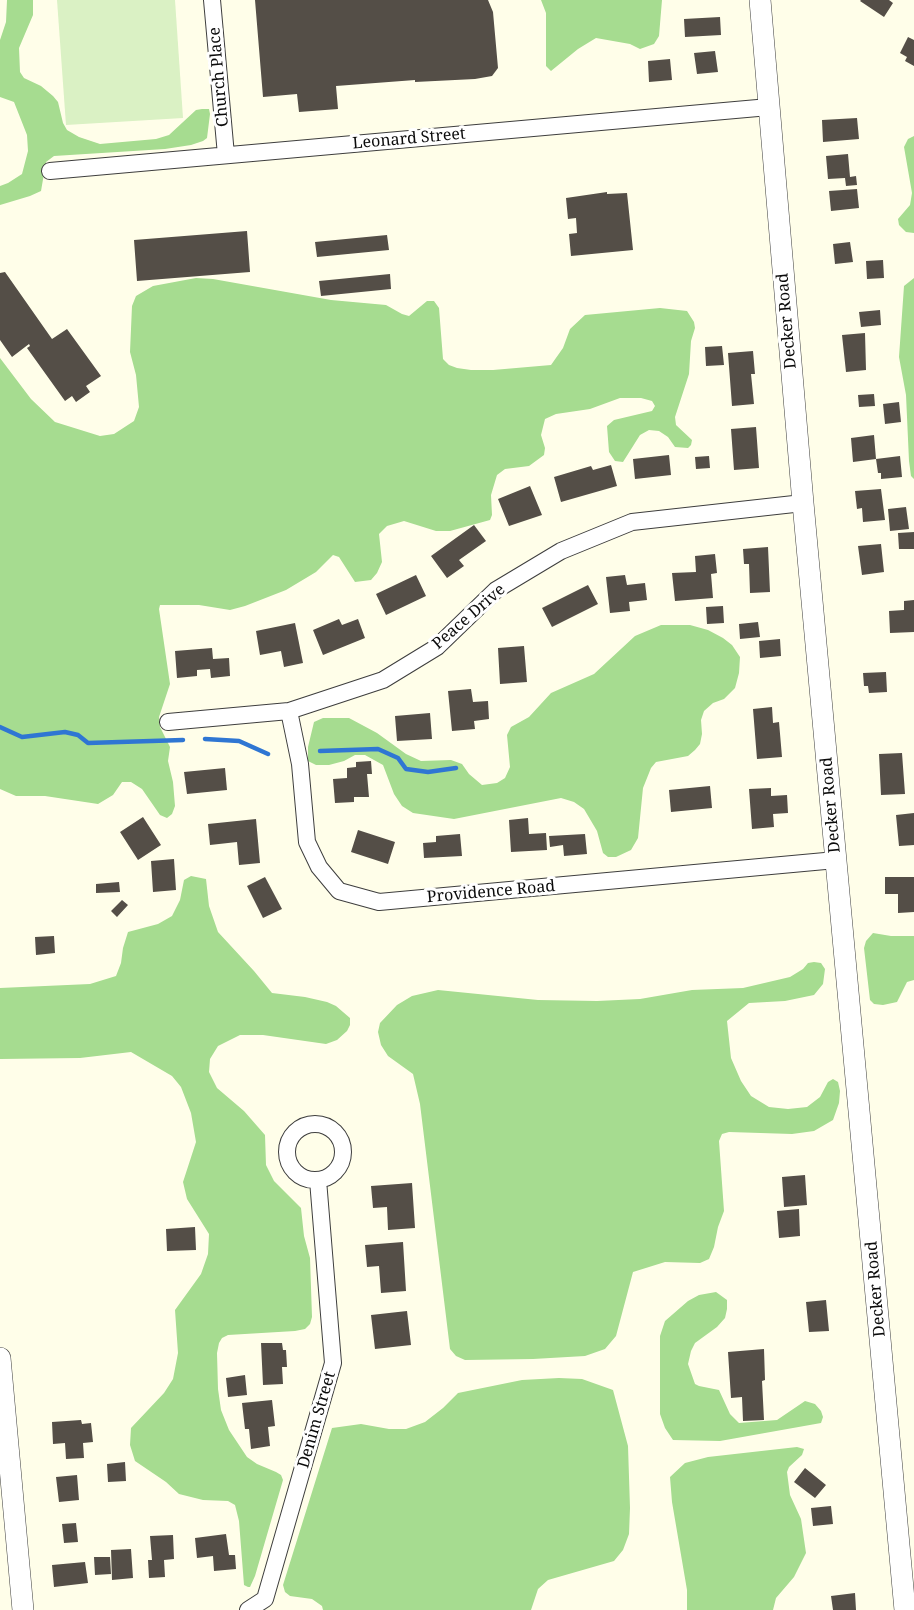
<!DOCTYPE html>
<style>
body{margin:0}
canvas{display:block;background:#fffee9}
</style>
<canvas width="914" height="1610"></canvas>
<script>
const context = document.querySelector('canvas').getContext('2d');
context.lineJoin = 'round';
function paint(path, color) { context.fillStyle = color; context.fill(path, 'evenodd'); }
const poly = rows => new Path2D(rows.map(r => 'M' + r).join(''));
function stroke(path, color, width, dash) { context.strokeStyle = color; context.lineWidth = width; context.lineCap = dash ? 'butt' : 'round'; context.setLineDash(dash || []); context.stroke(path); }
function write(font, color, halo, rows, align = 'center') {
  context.font = font + ' "Noto Serif",serif'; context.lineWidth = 6; context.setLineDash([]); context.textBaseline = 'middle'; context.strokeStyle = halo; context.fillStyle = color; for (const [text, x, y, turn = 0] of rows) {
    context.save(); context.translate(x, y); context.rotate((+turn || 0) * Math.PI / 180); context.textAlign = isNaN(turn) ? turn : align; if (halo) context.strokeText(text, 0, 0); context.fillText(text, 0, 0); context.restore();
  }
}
paint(poly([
 [7,0,33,0,33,15,19,48,20,72,24,78,41,86,53,96,58,102,63,123,67,130,79,137,100,144,156,139,169,135,196,110,202,109,209,109,210,114,207,138,203,141,191,145,165,149,54,156,46,162,41,191,30,196,0,205,0,186,8,183,22,174,28,151,27,135,14,102,0,97,0,40,6,22],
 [541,0,662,0,659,36,654,44,640,49,630,44,596,38,578,49,551,71,546,66,546,13],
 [914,136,914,233,906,232,899,225,898,219,910,205,912,193,904,147,908,139],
 [196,278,213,279,331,300,386,305,402,314,409,316,427,301,434,301,439,308,443,359,449,365,457,368,471,370,493,370,551,365,563,348,570,329,585,315,660,308,687,311,694,322,695,328,691,341,689,374,675,417,676,425,692,440,691,445,688,448,675,447,668,437,659,431,649,430,640,435,623,462,615,461,609,452,607,426,614,420,652,411,655,406,652,401,641,398,620,398,590,409,556,414,545,419,541,435,545,448,544,455,529,466,505,469,497,475,491,495,492,515,490,520,450,531,436,531,404,521,387,526,379,534,382,562,377,573,371,580,355,582,339,557,333,555,316,572,286,590,245,606,230,610,199,605,160,605,159,609,170,684,159,717,160,727,170,747,168,761,173,782,175,806,172,814,167,818,160,815,142,789,131,782,122,782,113,795,98,804,45,796,16,796,0,789,0,358,31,399,55,422,100,436,114,434,134,421,139,407,136,375,130,352,132,306,136,296,153,286],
 [914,278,914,479,911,476,909,461,906,395,899,357,904,286],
 [661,625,690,625,708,630,723,638,732,645,740,657,739,673,735,688,724,699,713,703,704,711,701,720,702,734,700,744,695,750,688,756,656,762,651,768,643,788,638,838,631,850,616,857,608,857,603,853,597,831,584,809,574,802,561,798,454,819,413,813,402,806,394,794,383,765,365,755,355,755,344,761,329,765,316,765,308,761,308,747,314,722,323,718,349,718,377,733,406,754,421,761,451,760,462,764,469,774,482,785,497,783,505,778,510,767,507,735,511,727,529,717,551,693,594,674,635,636],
 [191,876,206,879,209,906,218,932,254,971,272,993,305,997,327,1002,336,1006,350,1018,350,1025,347,1031,337,1040,326,1044,263,1035,240,1035,218,1046,210,1059,209,1072,217,1088,244,1111,265,1135,266,1165,274,1181,301,1208,304,1236,310,1258,312,1317,310,1324,305,1329,295,1331,228,1335,222,1338,219,1343,217,1353,218,1389,221,1410,229,1430,247,1457,257,1464,276,1472,281,1475,283,1480,255,1576,250,1587,248,1587,244,1585,239,1521,235,1505,228,1501,203,1500,179,1494,166,1482,135,1461,130,1445,131,1428,164,1393,173,1379,178,1353,175,1310,201,1274,208,1254,209,1234,187,1199,183,1182,196,1142,191,1113,181,1087,172,1076,131,1052,80,1058,0,1059,0,988,90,984,116,976,121,963,123,948,128,932,158,924,172,916,180,900,184,880],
 [873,933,891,936,914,936,914,980,907,982,897,1002,883,1005,874,1004,870,1000,864,948,866,941],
 [814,962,821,963,825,969,823,984,814,995,785,1001,749,1003,727,1021,731,1058,741,1081,751,1096,769,1107,788,1109,807,1107,820,1097,828,1082,833,1079,838,1082,840,1091,839,1103,833,1120,814,1131,792,1134,729,1132,722,1134,719,1141,724,1211,718,1227,714,1247,709,1259,700,1263,665,1262,633,1272,616,1336,605,1349,585,1356,533,1359,465,1360,456,1356,450,1349,420,1104,413,1074,388,1056,381,1045,378,1032,380,1023,397,1005,412,996,438,990,538,1000,597,1001,640,999,692,990,743,988,790,977,803,969,808,963],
 [716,1292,727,1300,727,1309,725,1318,717,1327,695,1343,691,1351,688,1364,695,1384,699,1386,719,1390,730,1414,739,1423,777,1420,805,1401,815,1404,821,1411,823,1417,821,1423,720,1441,673,1440,665,1428,660,1414,660,1336,665,1321,688,1301,699,1295],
 [559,1378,582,1379,613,1390,628,1446,630,1508,629,1534,623,1550,614,1561,548,1580,538,1589,531,1610,323,1610,322,1606,312,1599,290,1596,285,1592,283,1585,332,1428,361,1424,389,1429,406,1429,425,1422,443,1408,458,1393,522,1380],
 [797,1447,804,1449,802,1455,789,1467,787,1472,790,1495,801,1519,806,1553,794,1577,776,1598,773,1610,687,1610,687,1590,672,1502,670,1477,685,1463,708,1457]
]), '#a6dc90');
paint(poly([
 [57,0,175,0,183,118,66,125]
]), '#daf1c4');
stroke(poly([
 [0,727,22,737,65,732,78,735,88,743,183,740],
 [205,739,239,741,268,754],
 [320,751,378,749,398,758,406,769,428,772,456,768]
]), '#2f76d3', 4.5);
paint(poly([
 [255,0,488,0,493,12,498,68,492,76,475,79,415,82,415,80,336,86,338,109,299,112,297,94,263,97],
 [861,0,889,0,893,3,884,17,860,1],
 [720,17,721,35,685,37,684,19],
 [908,37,914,40,914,66,905,61,907,57,900,53],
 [715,51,718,72,697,74,694,53],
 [670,59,672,80,649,82,648,61],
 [857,118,859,139,823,142,822,120],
 [848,154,850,177,856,176,857,185,846,186,845,178,828,179,826,156],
 [857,189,859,208,831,211,829,191],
 [607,192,607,194,627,193,633,250,571,256,569,234,577,233,576,218,568,219,566,198],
 [247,231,250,272,137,281,134,240],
 [387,235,389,250,317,257,315,242],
 [850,242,853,262,835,264,833,244],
 [883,260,884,278,867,279,866,261],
 [5,272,52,339,67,329,101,376,86,386,90,392,76,402,72,396,65,401,27,348,30,346,29,344,12,357,0,340,0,273],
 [390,274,391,289,321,296,319,281],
 [880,310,881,325,861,327,859,312],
 [865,333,866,370,846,372,842,335],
 [722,346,724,365,706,366,705,347],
 [753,351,755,374,751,374,754,404,732,406,728,353],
 [874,394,875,406,859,407,858,395],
 [899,402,901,422,885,424,883,404],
 [756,427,759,468,734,470,731,429],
 [874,435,876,459,900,456,902,477,881,479,881,473,878,473,876,459,853,462,851,438],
 [669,455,671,475,635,479,633,459],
 [709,456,710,468,696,469,695,457],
 [611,465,617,486,561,502,554,477,591,466,593,470],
 [530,486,542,515,509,526,498,499],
 [881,489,885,520,863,522,862,508,857,509,855,491],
 [906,507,909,529,890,531,888,509],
 [474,525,486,541,459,560,464,566,447,578,431,556],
 [914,532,914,549,899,549,898,533],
 [881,544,884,572,862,575,858,546],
 [768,547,770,592,750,593,749,564,744,564,743,549],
 [715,554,717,573,711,574,713,598,675,601,672,573,696,572,695,556],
 [416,575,426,596,386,615,376,594],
 [625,575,627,585,645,583,647,600,629,602,630,611,610,613,606,577],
 [588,585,598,604,552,627,542,608],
 [914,600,914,632,890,633,889,611,904,610,904,601],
 [723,606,724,623,707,624,706,607],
 [339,619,342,625,358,619,365,638,323,655,313,630],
 [758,622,760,637,740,639,739,624],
 [295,623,303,663,284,667,281,651,260,655,256,631],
 [780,639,781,656,760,658,759,641],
 [524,646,527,682,500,684,498,648],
 [212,648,213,659,229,658,230,676,211,678,210,669,197,670,197,676,177,678,175,651],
 [886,672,887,692,869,693,868,686,864,686,863,673],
 [471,689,473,702,488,701,489,719,474,721,475,729,452,731,448,691],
 [772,707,773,723,779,722,782,757,757,759,753,709],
 [430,713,432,739,397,741,395,716],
 [902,753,905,794,881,795,879,754],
 [371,761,372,774,367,774,369,797,354,797,354,802,335,803,333,779,347,778,347,768,356,767,356,762],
 [225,768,227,790,187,794,184,772],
 [710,786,712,808,671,812,669,790],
 [771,788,771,796,787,795,788,813,773,814,774,827,752,829,749,789],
 [914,813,914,845,899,846,896,815],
 [143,817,161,845,138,860,120,832],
 [528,818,529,834,546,833,547,850,511,852,509,820],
 [256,819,260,863,239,865,237,842,210,845,208,824],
 [358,830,395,842,388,864,351,852],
 [460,834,462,856,424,858,423,843,436,842,436,836],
 [585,834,587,854,564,856,563,845,550,847,549,836],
 [174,859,176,890,153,892,151,861],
 [265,877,282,909,263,918,247,886],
 [885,877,914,877,914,912,898,913,898,894,885,894],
 [119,882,120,892,96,893,96,884],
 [122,900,128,905,117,917,111,911],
 [54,936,55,953,36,955,35,937],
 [805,1175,807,1205,784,1207,782,1177],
 [412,1183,415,1228,388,1230,387,1207,373,1208,371,1186],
 [799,1209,800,1236,779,1238,777,1211],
 [195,1227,196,1250,167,1251,166,1229],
 [403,1242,406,1291,381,1293,379,1266,367,1267,365,1245],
 [826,1300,829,1331,809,1332,806,1302],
 [407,1311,411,1345,375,1349,371,1315],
 [261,1343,282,1343,283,1350,286,1350,287,1367,282,1367,283,1384,263,1385],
 [764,1349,765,1380,762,1381,764,1420,743,1421,742,1397,731,1398,728,1352],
 [245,1375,247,1395,228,1397,226,1378],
 [272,1400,275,1426,268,1427,270,1446,251,1449,249,1429,245,1429,242,1403],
 [81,1420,82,1424,91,1423,93,1442,83,1443,84,1458,66,1459,65,1443,53,1444,52,1422],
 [125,1462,126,1481,108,1482,107,1464],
 [805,1468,826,1485,815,1498,794,1482],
 [77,1475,79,1500,59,1502,56,1477],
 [831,1506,833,1524,813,1526,811,1508],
 [76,1523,78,1542,64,1543,62,1524],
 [226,1534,229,1555,235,1555,236,1569,214,1571,213,1556,197,1558,195,1538],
 [173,1535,174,1559,164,1560,165,1577,149,1578,148,1560,152,1560,150,1536],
 [131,1549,133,1578,112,1580,111,1550],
 [94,1557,110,1557,111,1574,95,1575],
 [85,1562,88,1583,54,1587,52,1565],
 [855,1593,856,1610,833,1610,831,1596]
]), '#544e47');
const minor = poly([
 [212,0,226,155],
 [50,171,769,107],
 [289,711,300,764,307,842,319,867,339,891,379,902,836,860],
 [168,722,289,711,383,680,437,647,496,590,561,551,632,522,803,503],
 '287 1152a28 28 0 1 1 56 0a28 28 0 1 1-56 0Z',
 [248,1610,265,1599,333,1363,318,1180]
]);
const tertiary = poly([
 [760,0,803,503,905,1610],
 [0,1358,23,1610]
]);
stroke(minor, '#3e3e3e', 18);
stroke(tertiary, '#3e3e3e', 22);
stroke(minor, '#fff', 16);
stroke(tertiary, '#fff', 21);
write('16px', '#0b0b0b', '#fff', [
 ["Church Place",219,77,-95],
 ["Leonard Street",409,139,-5],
 ["Decker Road",787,321,-95],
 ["Peace Drive",469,617,-41],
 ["Decker Road",831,805,-95],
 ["Providence Road",491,892,-5],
 ["Decker Road",876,1289,-95],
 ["Denim Street",317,1420,-74]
]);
</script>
